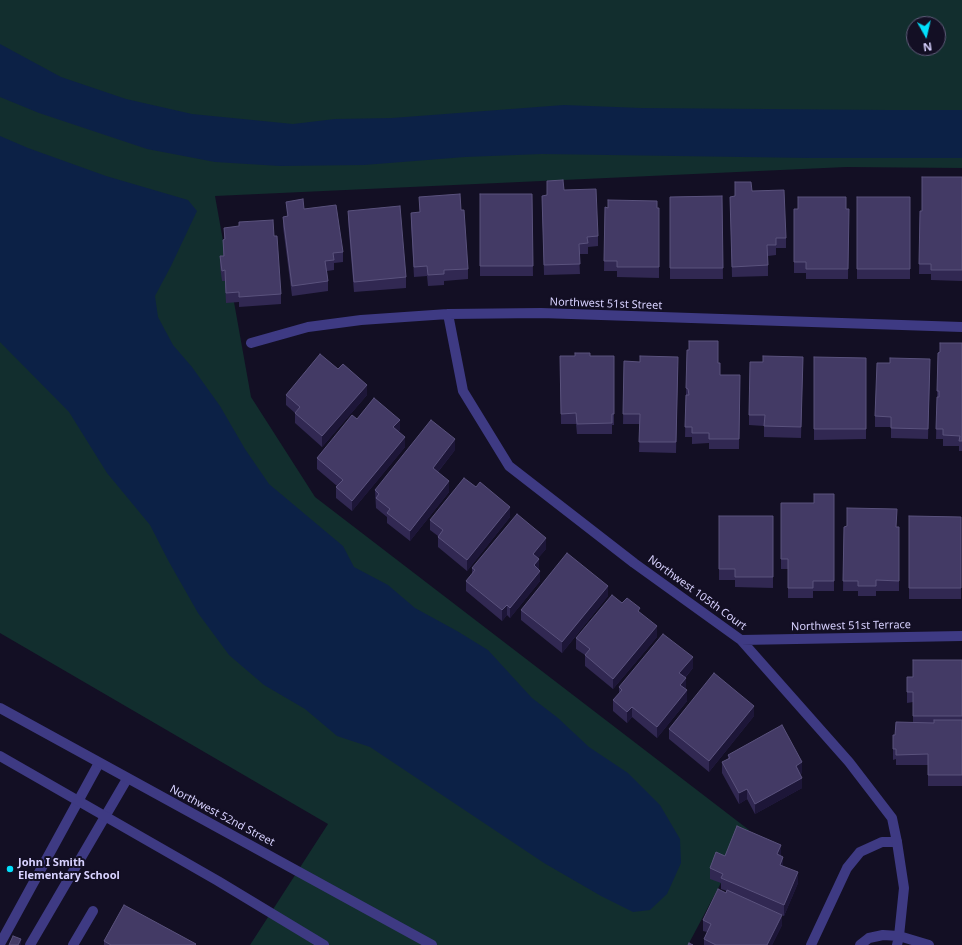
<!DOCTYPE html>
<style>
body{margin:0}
#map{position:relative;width:962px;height:945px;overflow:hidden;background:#130f24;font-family:"Noto Sans",sans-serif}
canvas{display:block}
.north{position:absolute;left:906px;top:16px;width:40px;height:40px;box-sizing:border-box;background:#130f24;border:1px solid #625d7c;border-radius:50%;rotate:172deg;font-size:11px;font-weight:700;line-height:16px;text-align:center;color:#d8d2ff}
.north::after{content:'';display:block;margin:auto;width:14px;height:18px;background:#02dffb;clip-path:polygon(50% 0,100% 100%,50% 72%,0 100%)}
</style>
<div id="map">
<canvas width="962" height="945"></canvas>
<div class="north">N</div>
</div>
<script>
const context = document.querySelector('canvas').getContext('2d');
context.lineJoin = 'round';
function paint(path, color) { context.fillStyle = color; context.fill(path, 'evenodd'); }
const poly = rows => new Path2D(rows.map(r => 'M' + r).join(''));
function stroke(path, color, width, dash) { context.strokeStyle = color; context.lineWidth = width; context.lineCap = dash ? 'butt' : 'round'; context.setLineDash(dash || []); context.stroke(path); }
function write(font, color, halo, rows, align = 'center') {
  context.font = font + ' "Noto Sans",sans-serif'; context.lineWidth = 4; context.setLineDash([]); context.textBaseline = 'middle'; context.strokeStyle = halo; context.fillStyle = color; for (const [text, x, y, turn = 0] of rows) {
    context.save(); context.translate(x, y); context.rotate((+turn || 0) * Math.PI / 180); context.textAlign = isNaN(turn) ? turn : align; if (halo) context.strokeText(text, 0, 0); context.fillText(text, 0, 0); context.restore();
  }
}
paint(poly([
 [0,0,962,0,962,168,846,167,215,196,251,397,315,497,749,830,688,945,250,945,328,824,0,633],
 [914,24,938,24,938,48,914,48]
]), '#122e2e');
paint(poly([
 [0,44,61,77,126,99,192,114,293,124,335,119,392,118,564,105,641,108,886,110,962,110,962,158,809,158,542,154,465,157,364,165,280,166,215,162,147,149,39,113,0,97],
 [0,136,28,148,106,176,188,200,197,211,171,266,155,296,158,317,173,345,192,367,220,406,245,449,269,484,343,546,354,567,388,585,415,608,457,631,488,650,532,698,558,718,589,747,628,773,660,805,680,839,681,863,667,894,650,910,633,912,601,896,544,863,370,747,337,736,305,709,264,685,229,655,198,613,169,562,150,525,107,473,69,412,0,342]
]), '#0c2146');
stroke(poly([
 [73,945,93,911],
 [811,945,847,868,860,852,882,842,897,842]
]), '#3e3a83', 10);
stroke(poly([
 [448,314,463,391,509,466,634,563,741,640,849,762,892,818,897,842,904,888,899,936,897,945],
 [251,343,308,327,361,320,448,314,541,313,962,327],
 [741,640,962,636],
 [0,944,99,763],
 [30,945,127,779],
 [860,945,869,938,883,935,899,936,929,945]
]), '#3e3a83', 10);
stroke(poly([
 [0,708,432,945],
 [0,756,218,881,324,945]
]), '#3e3a83', 10);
paint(poly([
 [962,177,962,281,931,280,931,274,919,274,920,211,922,211],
 [564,190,598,236,598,246,588,247,588,254,579,254,580,274,544,275,542,196,547,195],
 [752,191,786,238,786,248,776,248,776,255,768,256,768,276,732,277,730,197,735,196],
 [480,194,532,194,533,276,480,276],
 [722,196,723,279,670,279,670,197],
 [419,197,461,210,468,269,468,279,444,281,444,285,428,286,427,276,414,277,411,223,411,213,420,212],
 [857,197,910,197,910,279,857,279],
 [286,202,304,209,343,252,343,262,334,263,334,270,327,271,328,281,328,291,292,296,283,227,283,217,287,216],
 [605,207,659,208,659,278,617,277,617,271,604,271],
 [794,209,849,209,848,279,806,279,806,273,794,273],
 [348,211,406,277,406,288,354,292,348,221],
 [224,228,274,236,281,294,281,304,239,307,239,302,226,303,225,281,222,281,220,266,220,256,223,256,223,240,224,239],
 [962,343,962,451,959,451,959,446,943,446,943,439,936,439,937,397,938,353],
 [687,350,718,363,720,375,740,375,739,449,709,449,709,443,692,444,692,437,685,437],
 [560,356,614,356,614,425,612,425,612,434,577,434,576,424,561,424],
 [803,357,801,438,764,437,764,426,749,425,749,415,763,362],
 [814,357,866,358,866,439,814,440],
 [624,361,678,367,676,453,639,452,640,424,623,424],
 [930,369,928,439,891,438,891,427,875,427,875,416],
 [286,395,367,395,322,447,295,423,295,413,286,405],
 [357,419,400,430,398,432,405,447,352,511,336,498,336,487,337,486,317,469,317,458],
 [455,450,438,472,449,492,410,541,387,523,387,517,376,508,375,490],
 [834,494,834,591,813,591,813,598,788,598,788,569,781,569,781,503,814,503],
 [719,516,773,516,773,588,735,587,735,580,719,580],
 [909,516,961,517,961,599,909,599],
 [510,517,467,571,438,547,438,536,430,530,430,520],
 [844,527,899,527,899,591,876,591,876,596,858,596,858,591,843,591],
 [546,549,538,558,540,581,510,618,507,615,502,621,466,591,466,581,472,574,472,568],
 [608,596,562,653,521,620,521,610],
 [622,603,640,613,657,637,613,689,585,666,585,655,576,649,576,638],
 [962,660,962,786,928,786,928,765,896,765,896,759,893,760,893,735,895,735,913,723,913,702,907,703,907,677,913,677],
 [693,668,685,678,687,701,657,738,632,717,627,723,613,711,613,700,619,693,619,687],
 [754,716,709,772,669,739,669,729],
 [728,755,802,773,800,774,802,788,755,814,747,799,739,804,722,773,722,762,728,759],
 [781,855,783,866,798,883,784,916,769,909,782,925,772,945,704,945,704,939,707,932,703,931,703,920,727,891,721,889,721,883,710,879,710,868,725,856],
 [104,941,196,945,104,945]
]), '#312852');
paint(poly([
 [367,385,367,395,322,447,322,436],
 [400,420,400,430,393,438,393,427],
 [405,437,405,447,352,511,352,501],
 [455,439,455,450,433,478,433,468],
 [449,481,449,492,410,541,410,531],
 [510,507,510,517,467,571,467,560],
 [546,538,546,549,533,564,533,554],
 [539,559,539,569,534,565],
 [540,571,540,581,510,618,510,608],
 [608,586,608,596,562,653,562,642],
 [507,605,507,615,502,621,502,610],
 [657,626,657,637,613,689,613,679],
 [693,657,693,668,679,684,679,673],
 [686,678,686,689,680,685],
 [687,690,687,701,657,738,657,727],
 [754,706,754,716,709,772,709,761],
 [632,707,632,717,627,723,627,712],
 [802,762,802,773,796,776,796,766],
 [802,778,802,788,755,814,755,804],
 [747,789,747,799,739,804,739,793],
 [781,845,781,855,777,865,777,854],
 [783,857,783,867,780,865],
 [798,872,798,883,784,916,784,905],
 [782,915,782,925,772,945,767,945],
 [21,939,21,945,18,945]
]), '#1d1638');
const building = poly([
 [922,177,962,177,962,270,931,270,931,264,919,264,920,211,922,211,922,177],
 [563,180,564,190,596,189,598,236,587,237,588,243,579,244,580,264,544,265,542,196,547,195,547,181,563,180],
 [735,182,751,182,752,191,784,190,786,238,776,238,776,245,767,245,768,265,732,267,730,197,735,196,735,182],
 [460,194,461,210,464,210,468,269,444,270,444,274,428,275,427,266,414,267,411,213,420,212,419,197,460,194],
 [480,194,532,194,533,266,480,266,480,194],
 [722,196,723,268,670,268,670,197,722,196],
 [798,197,846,197,846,209,849,209,848,269,806,269,806,262,794,262,794,209,798,209,798,197],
 [857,197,910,197,910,269,857,269,857,197],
 [303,199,304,209,336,205,343,252,333,253,334,260,325,261,328,281,292,286,283,217,288,216,286,202,303,199],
 [608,200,657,201,657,208,659,208,659,267,617,267,617,261,604,261,605,207,608,208,608,200],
 [400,206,406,277,354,282,348,211,400,206],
 [273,220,274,236,277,236,281,294,239,297,239,292,226,293,225,270,222,271,220,256,224,256,223,240,225,239,224,228,239,226,239,222,273,220],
 [689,341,718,341,718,363,720,363,720,375,740,375,739,439,709,439,709,433,692,433,692,427,685,427,686,395,689,395,688,389,686,388,687,350,689,350,689,341],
 [940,343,962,343,962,441,959,441,960,436,943,435,943,429,936,429,937,397,939,397,939,391,937,391,938,353,940,352,940,343],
 [575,353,590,353,590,356,614,356,614,414,612,414,612,423,577,424,576,413,561,414,560,356,575,356,575,353],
 [320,354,338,369,343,364,367,385,322,436,295,413,300,407,286,395,320,354],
 [640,356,678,357,676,442,639,442,640,414,623,414,624,361,640,362,640,356],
 [763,356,803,357,801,427,764,426,765,415,749,415,750,362,763,362,763,356],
 [814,357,866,358,866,429,814,429,814,357],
 [890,358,930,359,928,429,891,428,891,417,875,416,877,363,890,363,890,358],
 [374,398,400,420,393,427,405,437,352,501,336,487,343,480,317,458,352,415,357,419,374,398],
 [431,420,455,439,433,468,449,481,410,531,387,513,390,509,376,498,379,494,375,490,431,420],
 [464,478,476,487,480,482,510,507,467,560,438,537,443,530,430,520,464,478],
 [814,494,834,494,834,581,813,581,813,588,788,588,788,559,781,559,781,503,814,503,814,494],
 [847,508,897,509,896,527,899,527,899,581,876,580,876,586,858,586,858,581,843,581,844,527,847,526,847,508],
 [517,514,546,538,533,554,539,559,534,565,540,571,510,608,507,605,502,610,466,581,475,570,472,568,517,514],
 [719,516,773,516,773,577,735,577,735,569,719,569,719,516],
 [909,516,961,517,961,588,909,588,909,516],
 [567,553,608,586,562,642,521,610,567,553],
 [612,595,622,603,627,598,640,608,638,611,657,626,613,679,585,655,590,649,576,638,612,595],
 [663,634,693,657,679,673,686,678,680,685,687,690,657,727,632,707,627,712,613,700,622,690,619,687,663,634],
 [913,660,962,660,962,716,913,716,913,692,907,692,907,677,913,677,913,660],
 [714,673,754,706,709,761,669,729,714,673],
 [934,720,962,720,962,775,928,775,928,754,896,755,896,749,893,749,893,735,895,735,896,722,934,723,934,720],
 [782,725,802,762,796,766,802,778,755,804,747,789,739,793,722,762,730,758,728,755,782,725],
 [737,826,781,845,777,854,783,857,780,865,798,872,784,905,721,878,723,874,710,868,716,852,725,856,737,826],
 [718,889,726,893,727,890,782,915,767,945,716,945,704,939,711,924,703,920,718,889],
 [124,905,196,944,195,945,111,945,104,941,124,905],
 [13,936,21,939,18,945,9,945,13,936],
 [689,943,693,945,688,945,689,943]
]);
paint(building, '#433a65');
stroke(building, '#5a527d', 1);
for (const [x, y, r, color] of [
 [10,869,4,"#02dffb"]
]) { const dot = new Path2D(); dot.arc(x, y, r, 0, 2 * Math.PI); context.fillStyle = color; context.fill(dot); stroke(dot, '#130f24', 1.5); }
write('11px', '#d8d2ff', '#130f24', [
 ["Northwest 51st Street",606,304,2],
 ["Northwest 105th Court",697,593,36],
 ["Northwest 51st Terrace",851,626,-1],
 ["Northwest 52nd Street",222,816,28]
]);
write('bold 11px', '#d8d2ff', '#130f24', [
 ["John I Smith",18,863],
 ["Elementary School",18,876]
], 'left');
</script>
